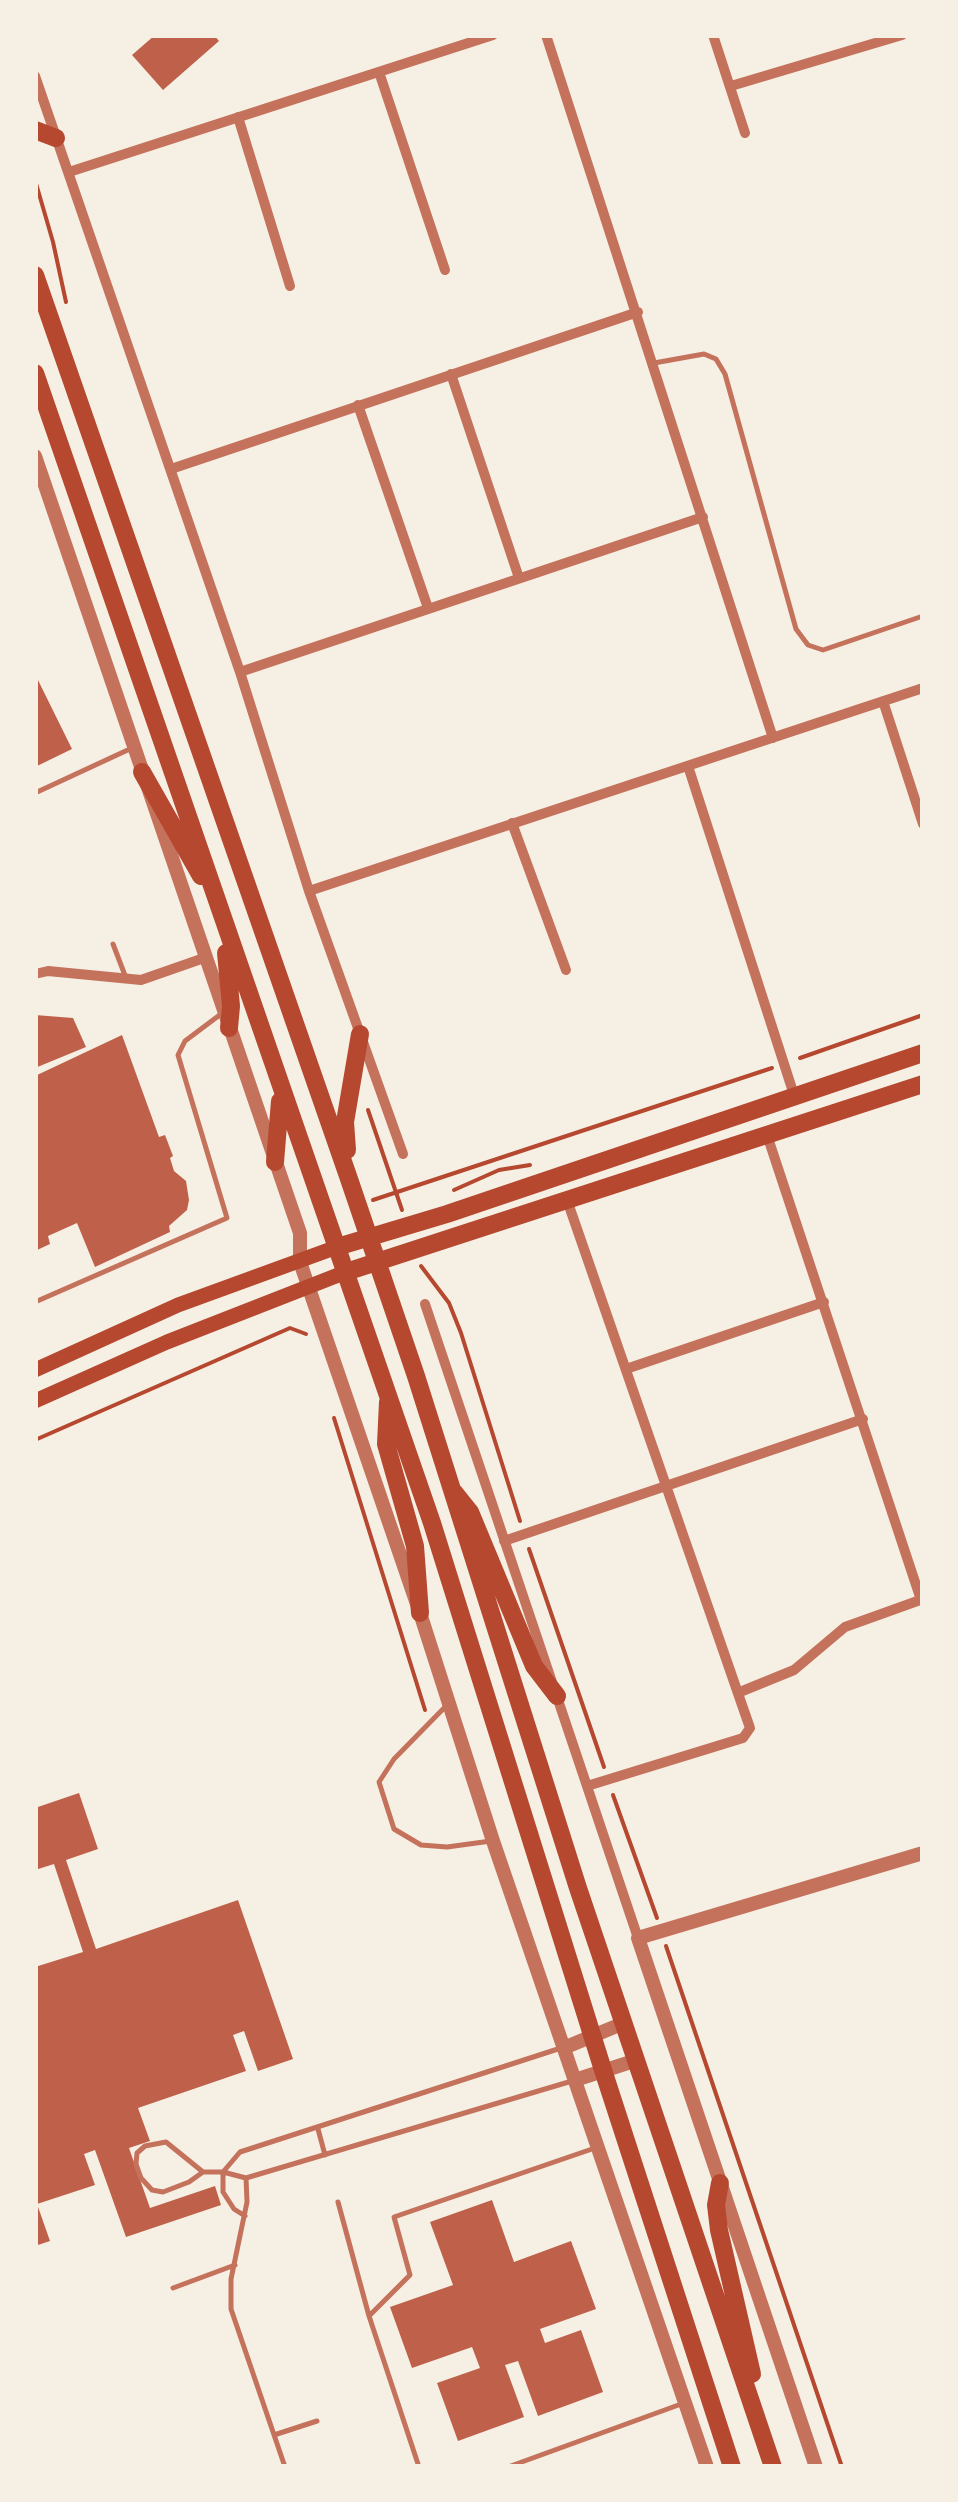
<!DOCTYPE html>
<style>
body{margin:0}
#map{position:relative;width:958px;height:2502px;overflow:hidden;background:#f6efe4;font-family:"Sofia Sans Condensed",sans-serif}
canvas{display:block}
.frame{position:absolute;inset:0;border:38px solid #f6efe4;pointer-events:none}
</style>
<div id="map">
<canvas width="958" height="2502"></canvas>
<div class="frame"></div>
</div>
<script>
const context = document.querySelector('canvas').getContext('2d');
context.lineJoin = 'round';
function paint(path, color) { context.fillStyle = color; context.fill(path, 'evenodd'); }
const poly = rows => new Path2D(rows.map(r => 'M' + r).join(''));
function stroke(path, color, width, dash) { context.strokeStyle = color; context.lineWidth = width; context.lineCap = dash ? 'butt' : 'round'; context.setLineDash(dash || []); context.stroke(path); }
paint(poly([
 [155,35,214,35,219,41,163,90,132,55],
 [35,674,72,749,35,767],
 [35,1015,73,1018,86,1047,35,1068],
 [122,1035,159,1137,165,1135,173,1156,170,1158,174,1171,186,1181,189,1200,187,1210,169,1226,170,1232,95,1267,77,1223,48,1236,50,1244,35,1251,35,1076],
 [79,1793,98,1849,66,1860,96,1949,238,1900,293,2059,258,2071,244,2031,233,2035,246,2071,138,2108,150,2141,129,2148,150,2208,215,2186,221,2205,126,2237,95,2150,84,2154,95,2185,37,2204,50,2241,35,2246,35,1967,83,1952,54,1864,35,1870,35,1808],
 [492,2200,514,2262,571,2241,596,2309,540,2329,545,2343,581,2330,603,2392,538,2416,518,2361,505,2365,524,2417,458,2441,437,2383,480,2368,472,2347,412,2368,390,2307,453,2285,430,2222]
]), '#bf614a');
stroke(poly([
 [35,180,53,242,66,302],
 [800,1058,923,1015],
 [368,1110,402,1210],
 [454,1190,499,1170,530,1165],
 [373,1200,772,1068],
 [421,1266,449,1303,461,1333,520,1521],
 [334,1418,425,1710],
 [35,1440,290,1328,306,1334],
 [529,1549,604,1767],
 [613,1795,657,1918],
 [666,1946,842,2467]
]), '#b5482f', 4);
stroke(poly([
 [654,363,704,354,716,359,725,374,796,629,808,645,823,650,923,616],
 [35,793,132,748],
 [113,944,126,978],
 [35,1302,227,1218,178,1055,185,1041,221,1014],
 [446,1706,394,1759,379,1782,394,1829,421,1845,447,1847,491,1841],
 [318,2129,325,2155],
 [203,2172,166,2142,145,2146,137,2153,136,2164,141,2178,152,2190,163,2192,189,2182,203,2172,223,2172,246,2178,572,2081],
 [246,2178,247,2202,231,2279,231,2309,285,2467],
 [338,2202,369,2316,419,2467],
 [245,2216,234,2209,223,2192,223,2172,240,2152,561,2048],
 [173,2288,235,2265],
 [369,2316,410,2275,394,2217,595,2148],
 [274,2435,317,2421],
 [508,2467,684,2403]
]), '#c5725c', 5);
stroke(poly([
 [546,35,773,738],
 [713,35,745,133],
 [379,72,445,270],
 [35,76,240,672,309,891,403,1154],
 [731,86,902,35],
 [238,117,290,286],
 [69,172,493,35],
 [451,374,519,578],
 [358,405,428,608],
 [171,469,638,312],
 [240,672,703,517],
 [883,701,923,824],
 [688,766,795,1098],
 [512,823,566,970],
 [309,891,923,688],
 [35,974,48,971,141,980,204,958],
 [767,1135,921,1600],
 [567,1200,750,1728,743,1738,587,1786],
 [425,1304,638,1938],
 [626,1369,824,1302],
 [504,1541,863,1419],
 [740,1692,794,1670,845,1627,923,1599]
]), '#c5725c', 10);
stroke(poly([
 [35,456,300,1233,300,1262,420,1613,493,1841,707,2467],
 [566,2047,624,2023],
 [575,2080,637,2060],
 [816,2467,638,1938,923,1853]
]), '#c5725c', 14);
stroke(poly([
 [35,1370,178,1305,337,1247],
 [35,1401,167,1342,346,1272]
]), '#b5482f', 15);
stroke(poly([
 [35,130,56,138],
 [35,275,348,1176,416,1376,578,1888,773,2467],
 [35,373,432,1523,603,2070,732,2467],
 [142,772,201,876],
 [226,953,231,1006,229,1028],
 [347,1150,345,1122,360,1034],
 [275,1162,280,1101],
 [337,1247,447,1214,923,1053],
 [346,1272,923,1084],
 [388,1402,386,1444,415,1546,420,1613],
 [454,1492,470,1512,534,1666,557,1696],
 [720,2183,716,2205,719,2230,752,2374]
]), '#b5482f', 18);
</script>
